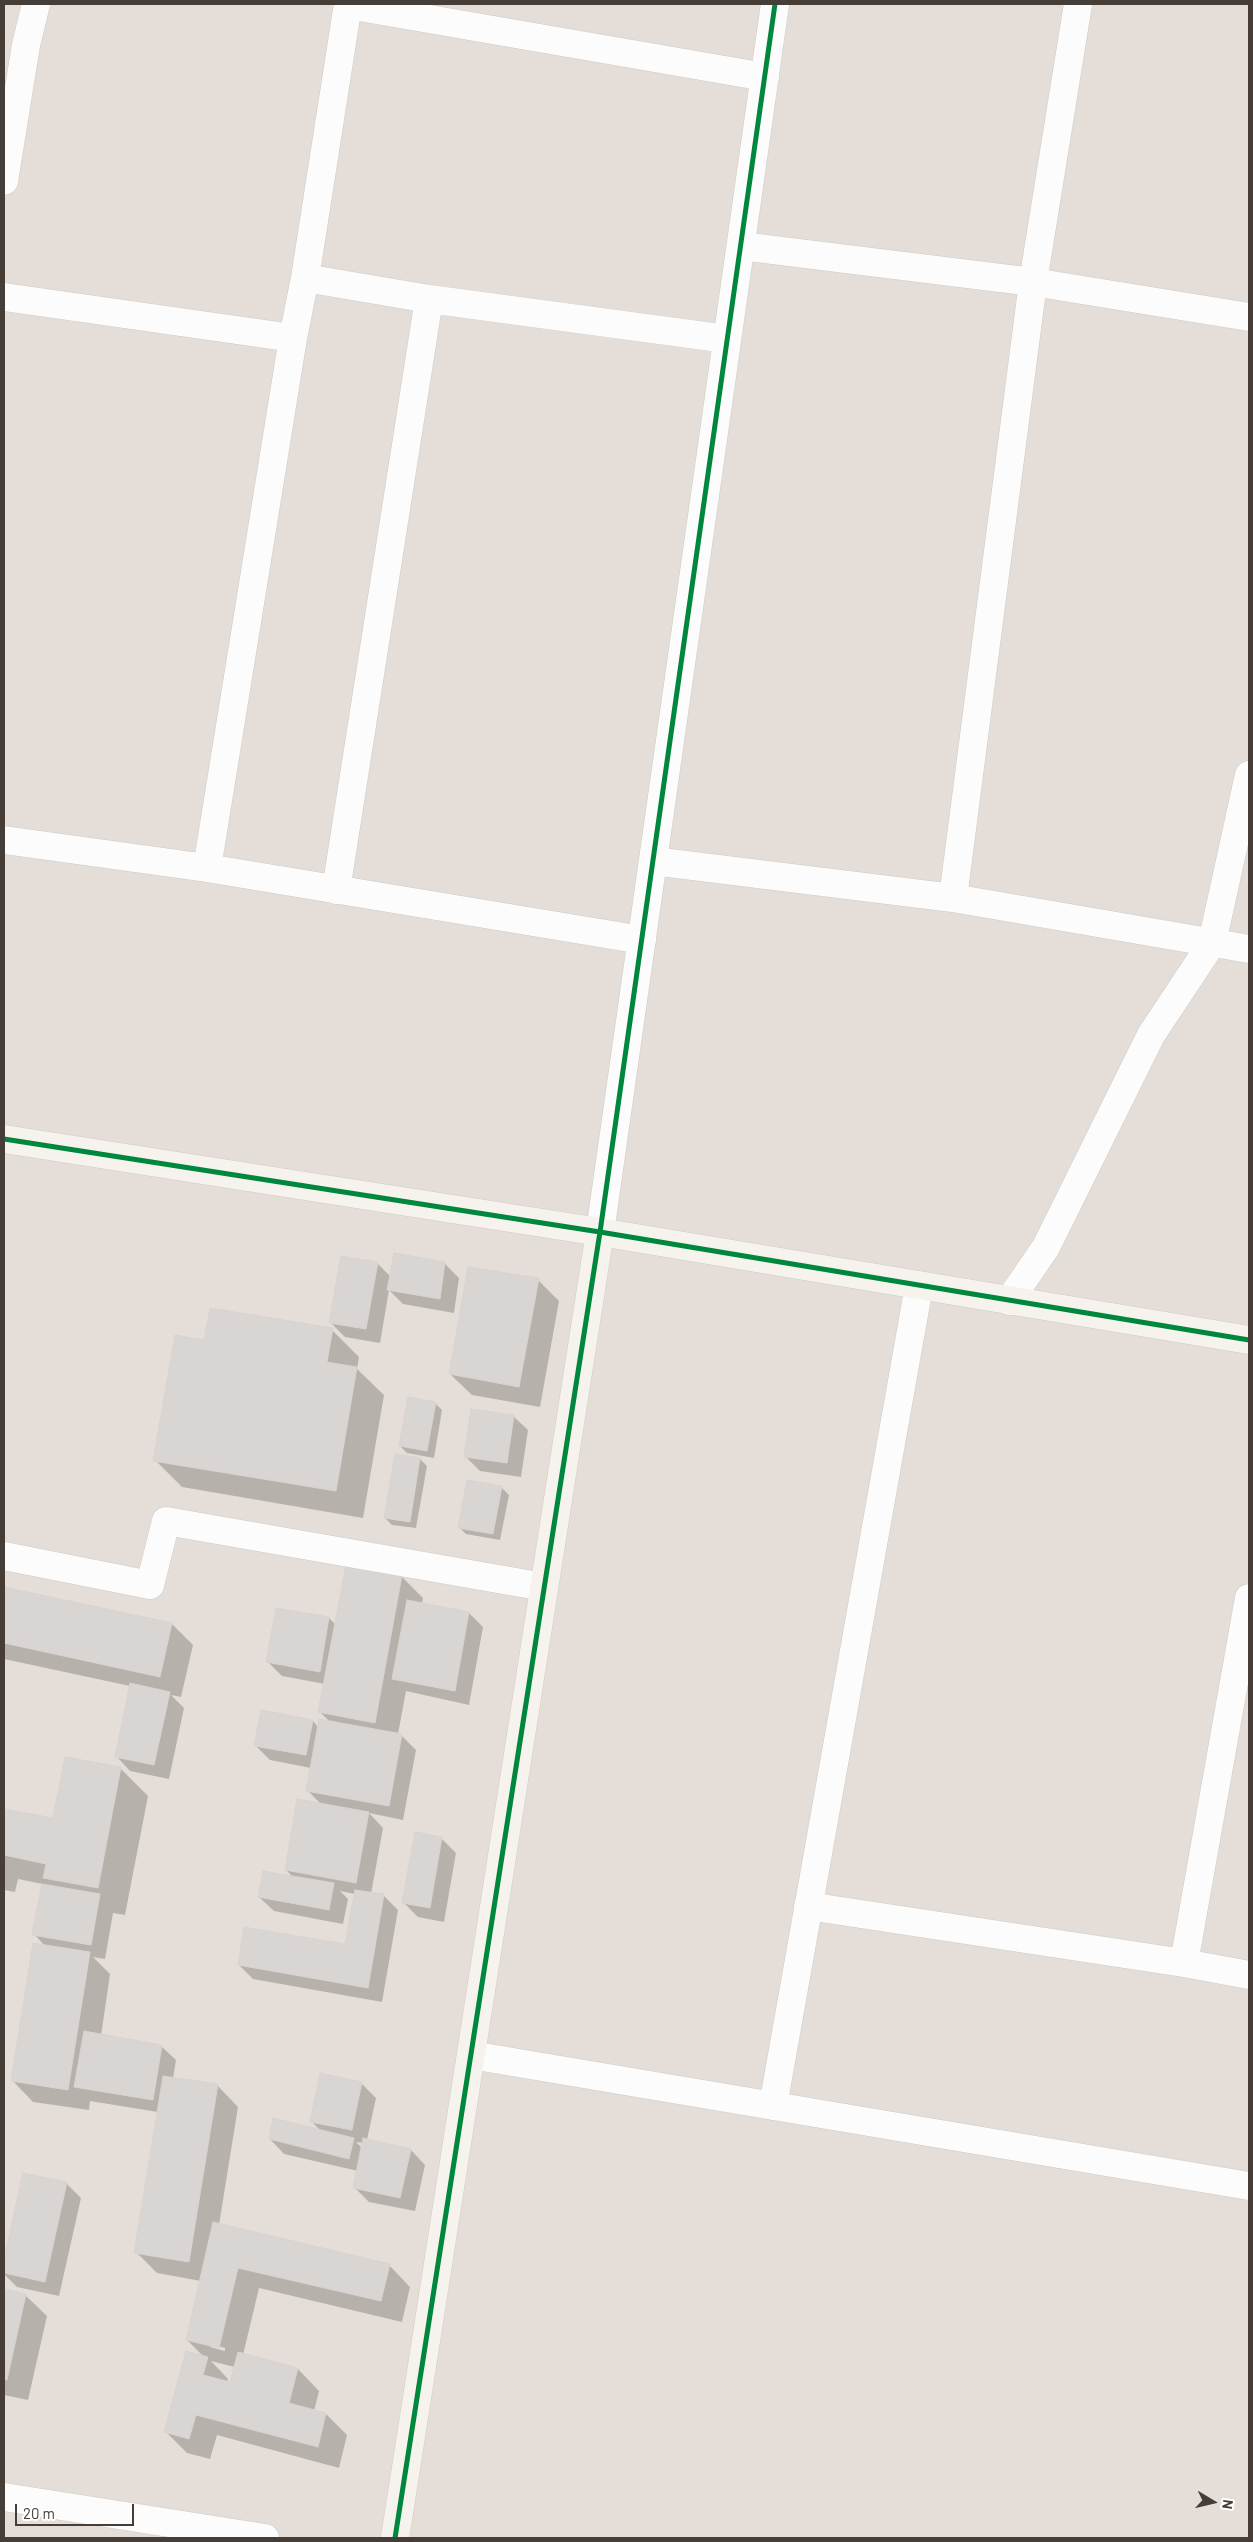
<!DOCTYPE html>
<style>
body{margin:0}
#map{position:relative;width:1253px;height:2542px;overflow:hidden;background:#f1eeeb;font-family:Barlow,sans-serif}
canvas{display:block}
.frame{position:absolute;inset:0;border:5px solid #473d37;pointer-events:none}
.north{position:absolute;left:1188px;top:2477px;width:50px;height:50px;-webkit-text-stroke:4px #fff;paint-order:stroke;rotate:99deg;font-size:14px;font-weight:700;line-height:20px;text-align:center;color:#473d37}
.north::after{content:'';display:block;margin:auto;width:18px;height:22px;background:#473d37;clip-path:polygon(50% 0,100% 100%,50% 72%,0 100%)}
.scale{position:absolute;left:15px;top:2504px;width:119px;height:22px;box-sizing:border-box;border:2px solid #473d37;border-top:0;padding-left:6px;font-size:15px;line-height:18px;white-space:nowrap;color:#473d37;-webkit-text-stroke:4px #fff;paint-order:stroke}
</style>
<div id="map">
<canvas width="1253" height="2542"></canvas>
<div class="frame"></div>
<div class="north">N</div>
<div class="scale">20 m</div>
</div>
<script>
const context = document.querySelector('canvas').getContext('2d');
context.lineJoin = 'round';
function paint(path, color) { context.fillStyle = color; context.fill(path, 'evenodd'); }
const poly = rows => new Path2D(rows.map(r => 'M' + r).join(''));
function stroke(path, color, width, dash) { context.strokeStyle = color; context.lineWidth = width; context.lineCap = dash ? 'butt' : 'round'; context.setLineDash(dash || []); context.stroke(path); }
paint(poly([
 [4,4,1249,4,1249,2538,4,2538]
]), '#e5ded8');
paint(poly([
 [377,1263,391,1277,445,1264,459,1278,454,1313,403,1304,389,1290,380,1343,345,1337,330,1322],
 [538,1280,559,1301,540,1407,472,1395,450,1374],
 [332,1330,359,1357,357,1369,384,1395,363,1518,182,1487,155,1460,205,1342],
 [435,1403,442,1410,434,1458,407,1453,400,1446],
 [513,1416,528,1430,521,1477,480,1471,466,1457],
 [420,1459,427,1466,416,1528,392,1525,385,1518],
 [468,1482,502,1488,509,1495,500,1540,466,1534,459,1527],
 [347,1567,402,1577,423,1598,422,1604,469,1613,483,1627,469,1705,406,1691,398,1734,401,1735,416,1750,403,1820,369,1813,383,1828,371,1894,383,1895,398,1910,382,2002,253,1979,239,1965,346,1946,355,1894,340,1891,348,1899,343,1924,274,1911,259,1897,294,1878,286,1870,322,1805,307,1790,311,1768,270,1760,256,1746,313,1721,318,1727,330,1722,320,1712,325,1684,282,1676,268,1662,329,1618,336,1625],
 [4,1588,172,1624,193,1645,181,1697,171,1695,184,1708,169,1779,130,1771,116,1756,130,1686,4,1659],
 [66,1758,121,1769,148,1796,125,1915,113,1913,105,1959,93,1957,110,1974,101,2036,161,2046,176,2060,173,2078,217,2085,238,2107,219,2225,389,2265,410,2287,402,2322,259,2288,243,2355,298,2369,319,2391,314,2411,326,2414,347,2435,339,2468,217,2435,210,2459,187,2453,166,2432,204,2357,187,2340,201,2281,157,2273,136,2252,158,2112,90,2101,89,2110,33,2102,12,2080,45,1946,34,1934,43,1884,18,1879,15,1892,4,1890,4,1810,54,1820],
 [210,2344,225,2348,225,2351,210,2347],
 [211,2361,235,2367,231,2384,227,2383,228,2379],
 [441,1838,456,1853,444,1922,418,1917,404,1903],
 [361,2083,376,2098,367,2140,411,2150,425,2165,415,2211,369,2202,354,2187,358,2171,284,2154,270,2139,321,2131,311,2121],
 [356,2142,363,2143,362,2148],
 [24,2174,66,2183,81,2198,59,2296,17,2287,4,2274],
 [4,2290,25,2295,47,2316,28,2400,4,2395]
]), '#0003');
const building = poly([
 [394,1253,445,1262,440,1299,387,1290,394,1253],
 [341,1256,378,1262,366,1329,329,1323,341,1256],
 [468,1267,539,1278,519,1387,449,1374,468,1267],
 [210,1308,333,1328,327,1362,357,1367,336,1491,153,1461,175,1335,204,1340,210,1308],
 [408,1397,436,1402,427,1451,399,1446,408,1397],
 [471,1409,514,1415,507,1463,464,1457,471,1409],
 [395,1454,420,1458,410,1522,384,1518,395,1454],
 [467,1480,502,1486,493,1534,458,1528,467,1480],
 [346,1565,402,1575,375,1723,318,1712,346,1565],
 [4,1587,172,1623,160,1677,4,1643,4,1587],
 [407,1600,469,1612,455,1691,392,1679,407,1600],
 [276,1608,329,1617,320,1672,266,1662,276,1608],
 [130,1683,170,1692,154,1765,115,1757,130,1683],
 [261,1710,313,1720,306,1755,254,1746,261,1710],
 [319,1719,402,1734,389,1806,306,1791,319,1719],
 [65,1757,121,1767,98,1888,43,1878,46,1864,4,1855,4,1809,53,1818,65,1757],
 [297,1799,369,1812,356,1883,285,1870,297,1799],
 [415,1832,442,1837,430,1908,402,1903,415,1832],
 [263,1871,334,1883,329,1910,258,1897,263,1871],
 [42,1884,100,1894,91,1945,32,1935,42,1884],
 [355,1890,384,1894,368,1988,238,1965,244,1927,345,1944,355,1890],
 [33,1943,90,1952,68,2090,11,2081,33,1943],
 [84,2031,162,2045,153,2100,74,2087,84,2031],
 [320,2073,362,2082,352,2130,310,2122,320,2073],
 [163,2076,218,2084,189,2262,134,2253,163,2076],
 [273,2118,354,2138,349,2159,269,2139,273,2118],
 [363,2138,411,2149,400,2198,353,2188,363,2138],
 [23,2173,67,2182,45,2282,4,2273,4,2259,23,2173],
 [213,2222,390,2264,381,2301,238,2268,219,2348,186,2340,213,2222],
 [4,2289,26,2294,7,2380,4,2379,4,2289],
 [186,2351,208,2357,203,2375,230,2382,238,2352,298,2368,289,2403,326,2413,318,2447,196,2415,189,2439,164,2432,186,2351]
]);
paint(building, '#d9d5d2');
stroke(building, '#d9d4d1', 1);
const street = poly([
 [348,5,765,77],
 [4,181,26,45,36,4],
 [741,246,1033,282,1249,317],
 [305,278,429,299,727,339],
 [4,297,293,338],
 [4,840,207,868,642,940],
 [653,861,953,898,1249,949],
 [207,868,293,338,305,278,348,4],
 [336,890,429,299],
 [953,898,1033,282,1078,4],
 [600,1232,775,4],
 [1009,1301,1046,1247,1151,1035,1212,943,1249,775],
 [4,1556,150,1585,166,1521,544,1587],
 [808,1906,1184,1963,1249,1975],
 [1184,1963,1249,1598],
 [471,2055,1249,2186],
 [773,2106,919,1286],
 [4,2497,265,2538]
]);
const secondary = poly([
 [4,1139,600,1232,1249,1340],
 [395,2538,600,1232]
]);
stroke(street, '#cdcac7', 29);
stroke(secondary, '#d1cac4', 29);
stroke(street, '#fdfcfc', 28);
stroke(secondary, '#f6f3ef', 28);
stroke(poly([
 [4,1139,600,1232,1249,1340],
 [395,2538,600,1232,775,4]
]), '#00873e', 5);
</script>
